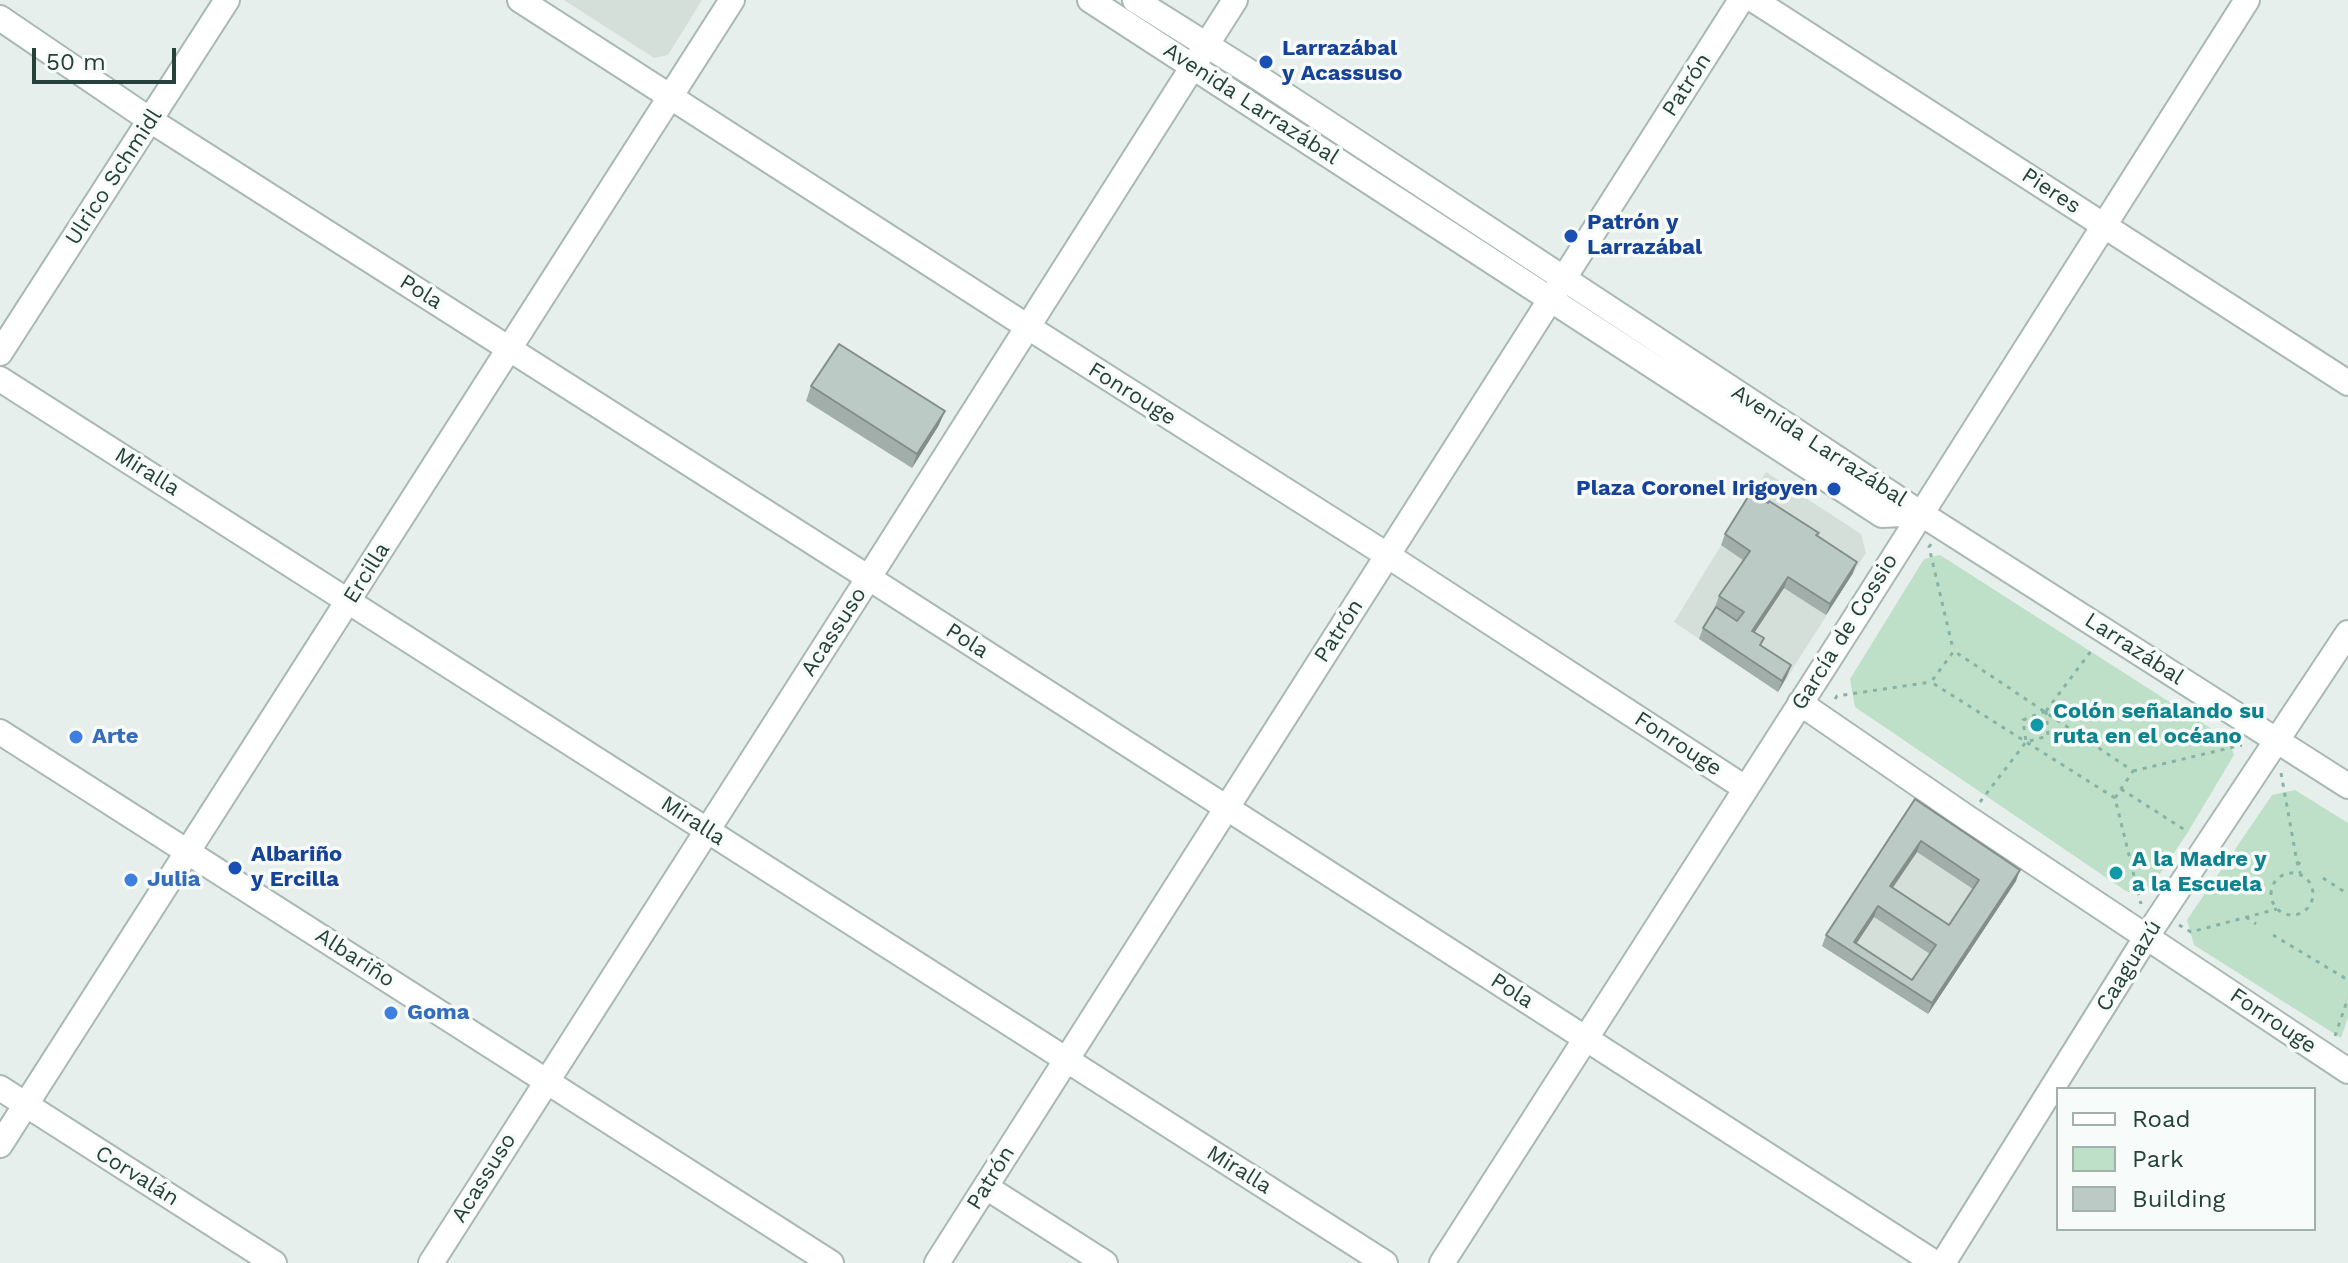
<!DOCTYPE html>
<meta charset="utf-8">
<style>
body{margin:0}
#map{position:relative;width:2348px;height:1263px;overflow:hidden;background:#e6efeb;font-family:"Work Sans",sans-serif}
canvas{display:block}
.legend{position:absolute;left:2056px;top:1087px;width:260px;height:144px;box-sizing:border-box;background:#f7fbf9;border:2px solid #a3b1ad;margin:0;padding:10px 14px;list-style:none;font-size:24px;color:#24423a}
.legend li{display:flex;align-items:center;gap:16px;height:40px}
.legend b{width:40px;border:2px solid #a3b1ad}
.scale{position:absolute;left:32px;top:48px;width:144px;height:36px;box-sizing:border-box;border:4px solid #24423a;border-top:0;padding-left:10px;font-size:24px;line-height:28px;white-space:nowrap;color:#24423a;-webkit-text-stroke:6px #f7fbf9;paint-order:stroke}
</style>
<div id="map">
<canvas width="2348" height="1263"></canvas>
<ul class="legend">
<li><b style="height:10px;background:#fff"></b>Road</li>
<li><b style="height:22px;background:#bfe0c8"></b>Park</li>
<li><b style="height:22px;background:#bbcac4"></b>Building</li>
</ul>
<div class="scale">50 m</div>
</div>
<script>
const context = document.querySelector('canvas').getContext('2d');
context.lineJoin = 'round';
function paint(path, color) { context.fillStyle = color; context.fill(path, 'evenodd'); }
const poly = rows => new Path2D(rows.map(r => 'M' + r).join(''));
function stroke(path, color, width, dash) { context.strokeStyle = color; context.lineWidth = width; context.lineCap = dash ? 'butt' : 'round'; context.setLineDash(dash || []); context.stroke(path); }
function write(font, color, halo, rows, align = 'center') {
  context.font = font + ' "Work Sans",sans-serif'; context.lineWidth = 7; context.setLineDash([]); context.textBaseline = 'middle'; context.strokeStyle = halo; context.fillStyle = color; for (const [text, x, y, turn = 0] of rows) {
    context.save(); context.translate(x, y); context.rotate((+turn || 0) * Math.PI / 180); context.textAlign = isNaN(turn) ? turn : align; if (halo) context.strokeText(text, 0, 0); context.fillText(text, 0, 0); context.restore();
  }
}
paint(poly([
 [564,0,702,0,668,55,654,58],
 [1766,472,1861,534,1866,553,1778,692,1674,622],
 [1911,810,2016,881,1928,1014,1822,946]
]), '#d4dfda');
paint(poly([
 [1235,77,1528,267,1524,272,1232,82],
 [1940,555,2229,740,2234,755,2188,832,2151,887,2144,892,2135,894,2126,891,1855,707,1850,679,1924,559],
 [2295,790,2348,823,2348,1017,2341,1038,2194,945,2187,920,2272,795]
]), '#bfe0c8');
const minor = poly([
 [520,0,1028,327,1387,555,1745,788],
 [1090,0,1882,515,1920,513],
 [1135,0,1256,76,1920,513,2348,786],
 [1754,0,2348,383],
 [0,18,150,120,869,578,1935,1263],
 [0,353,227,0],
 [0,379,1385,1263],
 [1800,703,1966,817,2348,1071],
 [0,732,831,1263],
 [0,1088,274,1263],
 [0,1145,732,0],
 [986,1187,1105,1263],
 [431,1263,864,585,1235,0],
 [937,1263,1741,0],
 [1442,1263,1854,620,2247,0],
 [1943,1263,2147,936,2348,633]
]);
stroke(minor, '#a8b8b2', 28);
stroke(poly([
 [1931,544,1929,547,1953,649],
 [1835,699,1837,696,1931,682],
 [2046,711,2094,647],
 [2046,711,2048,736,2026,742,2023,720,2046,711],
 [2133,771,2242,745],
 [2281,773,2297,862,2301,876],
 [2121,789,2188,832],
 [2115,798,2133,771,1954,651,1931,682,2115,798,2141,904],
 [1980,802,2026,742],
 [2297,862,2305,867],
 '2271 894a21 21 0 1 1 42 0a21 21 0 1 1-42 0Z',
 [2323,878,2348,894],
 [2246,917,2256,924],
 [2179,925,2191,932,2277,909],
 [2273,935,2348,980],
 [2335,1036,2348,998]
]), '#86b3a5', 3, [4, 6]);
stroke(minor, '#fff', 24);
paint(poly([
 [811,386,939,425,912,468,806,401],
 [1725,534,1817,536,1853,573,1826,615,1784,588,1755,632,1761,646,1791,665,1787,676,1778,692,1699,639,1703,628,1716,607,1715,607,1719,596,1743,560,1721,545],
 [1915,799,2016,881,1928,1014,1822,946,1826,935],
 [1917,852,1973,889,1949,925,1893,888],
 [1874,917,1930,954,1912,980,1857,943]
]), '#a1aea9');
paint(poly([
 [945,411,939,425,912,468,917,454],
 [1857,562,1853,573,1826,615,1830,604],
 [1788,577,1784,588,1748,642,1752,631],
 [1791,665,1787,676,1778,692,1782,681],
 [1921,841,1917,852,1886,897,1890,886],
 [2020,870,2016,881,1928,1014,1932,1003],
 [1878,906,1874,917,1850,953,1854,942]
]), '#838d89');
const building = poly([
 [839,344,945,411,917,454,811,386,839,344],
 [1751,492,1768,503,1769,501,1819,533,1816,535,1857,562,1830,604,1788,577,1752,631,1764,638,1760,645,1791,665,1782,681,1703,628,1716,607,1737,621,1744,612,1719,596,1750,551,1725,534,1751,492],
 [1915,799,2020,870,1932,1003,1826,935,1915,799],
 [1921,841,1979,880,1949,925,1890,886,1921,841],
 [1878,906,1936,945,1912,980,1854,942,1878,906]
]);
paint(building, '#bbcac4');
stroke(building, '#838d89', 2);
for (const [x, y, r, color] of [
 [1266,62,8,"#1a4fb4"],
 [1571,236,8,"#1a4fb4"],
 [1834,489,8,"#1a4fb4"],
 [2037,725,8,"#0f9aa8"],
 [76,737,8,"#3f7fe0"],
 [235,868,8,"#1a4fb4"],
 [2116,873,8,"#0f9aa8"],
 [131,880,8,"#3f7fe0"],
 [391,1013,8,"#3f7fe0"]
]) { const dot = new Path2D(); dot.arc(x, y, r, 0, 2 * Math.PI); context.fillStyle = color; context.fill(dot); stroke(dot, '#f7fbf9', 3); }
write('bold 22px', '#164399', '#f7fbf9', [
 ["Larrazábal",1282,49],
 ["y Acassuso",1282,74],
 ["Patrón y",1587,223],
 ["Larrazábal",1587,248],
 ["Plaza Coronel Irigoyen",1818,489,"right"],
 ["Albariño",251,855],
 ["y Ercilla",251,880]
], 'left');
write('22px', '#24423a', '#f7fbf9', [
 ["Patrón",1687,85,-57],
 ["Avenida Larrazábal",1251,104,33],
 ["Ulrico Schmidl",114,177,-57],
 ["Pieres",2051,191,33],
 ["Pola",421,292,32],
 ["Fonrouge",1132,394,32],
 ["Avenida Larrazábal",1819,446,33],
 ["Miralla",147,472,32],
 ["Ercilla",367,573,-58],
 ["Patrón",1339,631,-57],
 ["Acassuso",834,632,-57],
 ["García de Cossio",1845,632,-58],
 ["Pola",967,641,33],
 ["Larrazábal",2134,649,33],
 ["Fonrouge",1678,744,33],
 ["Miralla",693,821,33],
 ["Albariño",355,958,33],
 ["Caaguazú",2129,966,-58],
 ["Pola",1512,991,33],
 ["Fonrouge",2273,1021,34],
 ["Miralla",1239,1170,32],
 ["Corvalán",137,1176,32],
 ["Acassuso",484,1178,-58],
 ["Patrón",991,1178,-58]
]);
write('bold 22px', '#0d838f', '#f7fbf9', [
 ["Colón señalando su",2053,712],
 ["ruta en el océano",2053,737],
 ["A la Madre y",2132,860],
 ["a la Escuela",2132,885]
], 'left');
write('bold 22px', '#366cbe', '#f7fbf9', [
 ["Arte",92,737],
 ["Julia",147,880],
 ["Goma",407,1013]
], 'left');
</script>
